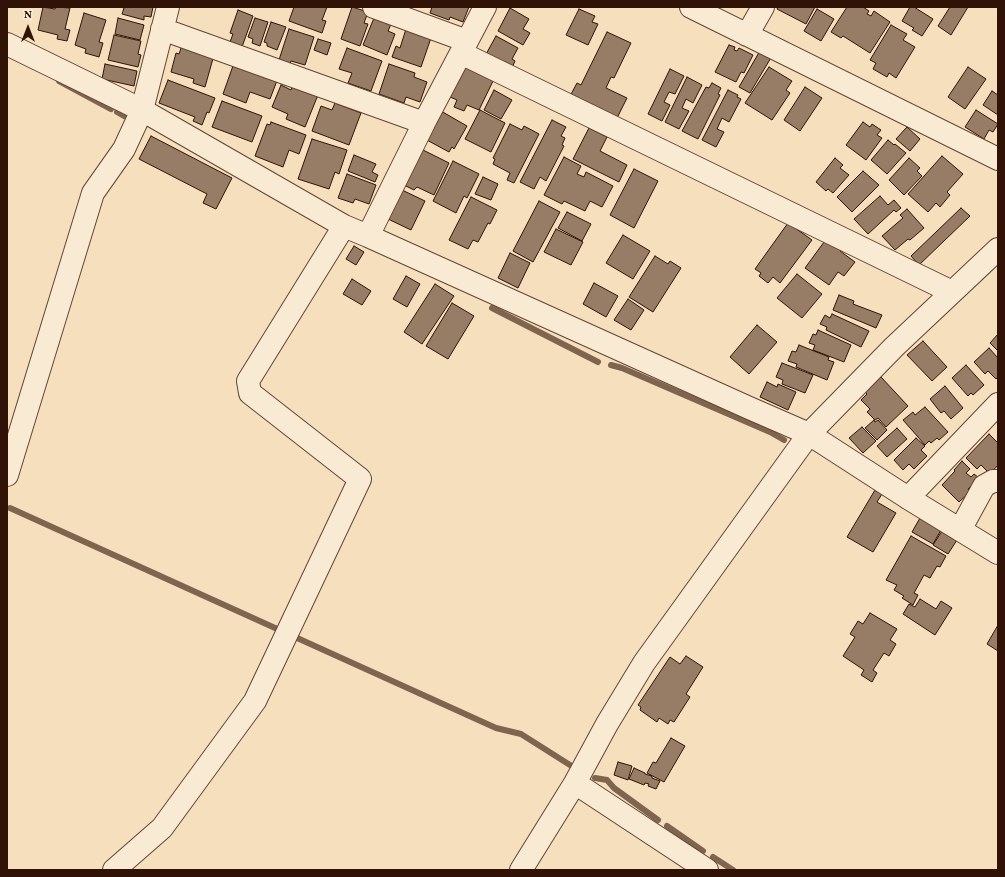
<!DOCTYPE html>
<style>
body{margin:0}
#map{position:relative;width:1005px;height:877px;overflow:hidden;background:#f6dfbd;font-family:Vollkorn,serif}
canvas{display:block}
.frame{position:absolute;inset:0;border:8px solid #301306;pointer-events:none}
.north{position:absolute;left:8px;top:8px;width:40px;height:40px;-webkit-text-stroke:3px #f9ead4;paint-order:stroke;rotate:0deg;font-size:11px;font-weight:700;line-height:16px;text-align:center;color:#301306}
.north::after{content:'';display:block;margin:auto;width:14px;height:18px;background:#301306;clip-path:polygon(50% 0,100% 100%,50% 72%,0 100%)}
</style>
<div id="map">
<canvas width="1005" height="877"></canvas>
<div class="frame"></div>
<div class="north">N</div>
</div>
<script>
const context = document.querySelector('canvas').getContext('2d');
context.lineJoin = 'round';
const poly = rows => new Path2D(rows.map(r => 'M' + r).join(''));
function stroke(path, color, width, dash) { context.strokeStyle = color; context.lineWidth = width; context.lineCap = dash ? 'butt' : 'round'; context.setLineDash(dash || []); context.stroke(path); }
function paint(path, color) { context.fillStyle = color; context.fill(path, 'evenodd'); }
stroke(poly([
 [59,81,111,109],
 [117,112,124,116],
 [492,308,598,362],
 [611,365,622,368,770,432,784,440],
 [10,508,496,728,521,734,570,765],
 [595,778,607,780,614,788,658,820],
 [667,826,703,851],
 [713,857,733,870]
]), '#7f644f', 6);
const building = poly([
 [43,7,55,9,56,7,70,8,65,29,70,30,67,41,57,39,58,35,38,30,43,7],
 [120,7,153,7,151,17,144,16,144,20,122,14,124,8,120,7],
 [294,7,327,7,322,20,326,21,322,33,289,21,294,7],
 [352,7,368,12,364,23,368,24,360,46,341,39,352,7],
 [432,7,469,7,463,22,450,17,449,20,430,13,432,7],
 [778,7,815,7,806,24,777,9,778,7],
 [847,7,863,7,869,11,867,14,871,16,874,11,890,22,870,53,843,36,841,38,831,32,847,7],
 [910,7,914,7,933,19,922,36,912,30,914,28,902,21,910,7],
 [950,7,968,7,951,35,938,26,950,7],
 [510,8,529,19,523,29,530,33,523,45,498,31,510,8],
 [579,9,595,16,592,22,598,24,588,45,566,35,579,9],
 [817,9,834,19,821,41,804,31,817,9],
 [238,10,253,16,242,47,230,42,233,34,230,33,238,10],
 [84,13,106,20,99,42,103,43,99,57,85,53,86,49,75,45,84,13],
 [118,18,144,25,140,40,115,34,118,18],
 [255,18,268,22,260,46,252,43,253,39,248,37,255,18],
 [374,18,391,24,388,31,395,34,387,55,363,45,374,18],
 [271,22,286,27,277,50,267,46,267,43,264,42,271,22],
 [891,25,907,34,903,40,915,47,896,78,889,73,887,77,873,69,876,63,870,60,891,25],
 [289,29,314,37,305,65,291,61,289,67,278,63,289,29],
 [406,29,432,35,421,67,392,57,396,46,400,48,406,29],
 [607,32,631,43,614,78,611,77,606,88,627,98,616,120,569,98,577,83,581,85,607,32],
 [114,35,141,41,138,54,141,55,138,67,108,60,114,35],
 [496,36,518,48,512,59,515,61,511,70,485,56,496,36],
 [318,39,331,43,327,55,314,50,318,39],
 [182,45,214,55,205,87,193,83,194,79,171,72,176,53,179,54,182,45],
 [729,45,735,47,734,50,737,51,739,48,753,55,744,73,741,72,736,82,715,72,729,45],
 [347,48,382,61,371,91,348,83,352,73,339,69,347,48],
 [761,49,772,56,750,93,739,87,761,49],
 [234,63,278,78,270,99,250,92,246,103,223,94,234,63],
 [105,64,137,71,134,86,102,79,105,64],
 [389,64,415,73,414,77,427,82,420,102,406,97,404,103,379,94,389,64],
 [465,66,494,79,479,110,467,105,464,111,454,107,457,100,450,97,465,66],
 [769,67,792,81,786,90,790,93,772,120,745,103,769,67],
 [968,67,986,79,965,109,948,97,968,67],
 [670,69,684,76,675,94,669,92,664,102,670,105,662,121,648,114,670,69],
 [687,77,702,85,693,103,686,99,682,108,689,111,679,129,665,122,687,77],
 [168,80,215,98,209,113,207,112,202,125,193,121,195,117,159,103,168,80],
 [712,83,721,88,718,94,720,95,698,139,682,131,706,87,709,88,712,83],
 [281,85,291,90,293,85,318,95,305,127,286,119,288,114,272,107,281,85],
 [805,87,822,98,800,131,784,120,805,87],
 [494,90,512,100,501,119,484,110,494,90],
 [728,90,738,95,737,97,741,99,729,122,722,118,717,129,724,132,716,147,702,140,728,90],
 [992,91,998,95,998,115,983,105,992,91],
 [222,101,262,116,252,142,212,127,222,101],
 [335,103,361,113,349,145,312,131,321,106,332,110,335,103],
 [480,110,505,123,491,152,465,139,480,110],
 [976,110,998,124,993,132,989,130,984,139,965,127,976,110],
 [441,111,467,126,454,149,452,147,449,152,425,139,441,111],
 [552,120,566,127,561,136,565,138,562,145,564,146,546,181,540,177,534,189,520,182,552,120],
 [271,122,306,135,299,154,289,150,283,167,255,156,267,124,270,125,271,122],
 [863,122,870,127,872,124,881,130,877,135,882,138,866,160,846,145,863,122],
 [510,124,522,130,524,126,539,134,514,183,507,180,510,173,493,164,495,159,493,158,510,124],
 [907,127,920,139,910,151,896,139,907,127],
 [589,128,607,137,600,151,627,165,619,182,573,159,589,128],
 [151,136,232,178,216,209,203,203,207,194,139,159,151,136],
 [312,139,347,150,339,174,335,172,329,189,298,179,312,139],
 [888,140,894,145,895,144,906,153,887,174,871,160,888,140],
 [421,149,449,163,434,195,417,187,414,190,404,185,421,149],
 [354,155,376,164,372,172,378,175,375,182,348,171,354,155],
 [942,156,963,174,947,192,950,195,940,207,936,203,928,212,908,194,942,156],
 [564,157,581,166,577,174,584,177,586,172,613,186,602,207,590,201,585,211,564,201,562,204,544,195,564,157],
 [835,158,843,165,840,168,849,175,833,193,828,189,826,191,816,182,835,158],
 [909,158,920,168,917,171,922,176,904,195,889,180,909,158],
 [453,161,479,174,467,198,464,196,456,213,433,201,453,161],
 [634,169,658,181,634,228,610,215,634,169],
 [863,171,879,185,852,212,837,197,863,171],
 [347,174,376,185,369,204,355,199,353,203,338,198,347,174],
 [483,177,498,184,491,200,475,194,483,177],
 [402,190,425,201,411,230,388,219,402,190],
 [880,196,888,205,894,200,901,208,896,212,894,210,868,234,854,219,880,196],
 [471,197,497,210,490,224,488,223,478,242,473,240,468,249,449,240,471,197],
 [539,201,560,212,533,262,513,251,539,201],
 [961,208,970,216,919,265,911,256,961,208],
 [907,209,924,228,910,240,908,239,895,250,882,236,903,218,900,215,907,209],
 [567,212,591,224,582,241,558,228,567,212],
 [788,223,812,240,780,283,773,277,768,283,759,276,761,273,755,269,788,223],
 [556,229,583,242,571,265,544,252,556,229],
 [623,235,650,251,633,279,606,263,623,235],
 [827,238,842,249,840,251,855,262,844,276,838,272,829,285,805,268,827,238],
 [354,246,364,252,356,265,346,259,354,246],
 [510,253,530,263,518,288,498,278,510,253],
 [655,256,668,264,670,261,681,268,653,312,629,297,655,256],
 [797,274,822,294,802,318,777,298,797,274],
 [406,276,420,284,407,307,393,299,406,276],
 [352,279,371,291,362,305,343,294,352,279],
 [594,283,618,296,606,317,583,304,594,283],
 [435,284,454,296,422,344,404,332,435,284],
 [839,295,854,301,853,304,882,315,876,328,833,310,839,295],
 [628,299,644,310,631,330,614,320,628,299],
 [452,303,474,316,448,359,426,346,452,303],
 [832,314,869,331,861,347,826,330,827,327,820,324,825,315,830,318,832,314],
 [757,325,777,342,749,374,730,357,757,325],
 [818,330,851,345,844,362,813,350,815,345,809,343,813,334,816,335,818,330],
 [998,334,998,351,990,343,998,334],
 [923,341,947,367,932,381,907,355,923,341],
 [799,345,829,357,828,360,834,362,827,380,796,367,797,364,788,361,792,351,796,352,799,345],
 [989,348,998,358,998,377,996,379,988,371,985,374,974,362,989,348],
 [782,363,813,375,805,393,782,384,783,380,776,377,782,363],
 [966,365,984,385,973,395,971,393,968,396,952,378,966,365],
 [881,377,908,406,886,427,878,418,875,420,867,412,870,409,861,400,867,394,865,392,881,377],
 [767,382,777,387,778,384,796,392,788,410,760,397,767,382],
 [945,386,963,408,951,419,944,411,941,413,930,399,945,386],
 [925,407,948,432,939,440,937,438,931,443,929,441,925,445,903,420,913,412,915,415,925,407],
 [874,420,875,422,878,420,887,430,877,440,865,428,874,420],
 [862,427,876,441,863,453,849,438,862,427],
 [897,428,907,439,887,457,877,446,897,428],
 [989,434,998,443,998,465,990,474,981,465,977,469,966,458,989,434],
 [916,438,925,446,921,450,927,456,914,469,909,464,903,470,894,460,916,438],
 [962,461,970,469,966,473,971,477,974,474,979,478,968,489,970,492,959,502,942,485,955,471,954,470,962,461],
 [875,490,882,494,877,502,896,513,873,552,847,537,875,490],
 [920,518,941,530,933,544,912,532,920,518],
 [942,531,957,540,948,554,933,545,942,531],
 [911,536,946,556,940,567,937,566,930,578,924,575,914,593,918,595,913,605,902,598,904,596,894,590,897,585,886,580,911,536],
 [920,599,936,609,941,601,952,608,935,635,903,614,909,604,915,607,920,599],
 [870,613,897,629,890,640,896,644,889,656,884,653,873,670,877,673,872,682,861,675,864,670,843,656,855,637,850,634,858,621,863,624,870,613],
 [998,625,998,651,987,644,998,625],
 [686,656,703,667,686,694,690,697,674,722,670,720,668,724,659,718,657,722,640,710,641,707,638,705,670,657,680,664,686,656],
 [671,738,685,746,664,782,647,773,653,762,656,763,671,738],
 [618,762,632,766,628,780,614,775,618,762],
 [634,768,645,773,645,774,652,776,652,778,660,781,656,789,648,786,649,784,645,783,644,785,629,779,634,768]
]);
paint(building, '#977d65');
stroke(building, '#301306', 1);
const minor = poly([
 [374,7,467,41],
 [691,7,998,159],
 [162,29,424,123],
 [747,35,763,7],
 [7,44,142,110,344,226,368,236,747,407,809,434,908,498,998,553],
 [461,53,952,292],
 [368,236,424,123,485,7],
 [7,475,93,193,124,149,142,110,168,7],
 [908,498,998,404],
 [960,530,984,486,993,481,998,481],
 [575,783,707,870],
 [114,870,162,828,255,701,360,479,250,393,248,381,344,226],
 [521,870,575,783,607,724,644,663,809,434,894,347,998,249]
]);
stroke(minor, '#624634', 24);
stroke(minor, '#f9ead4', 22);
</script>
